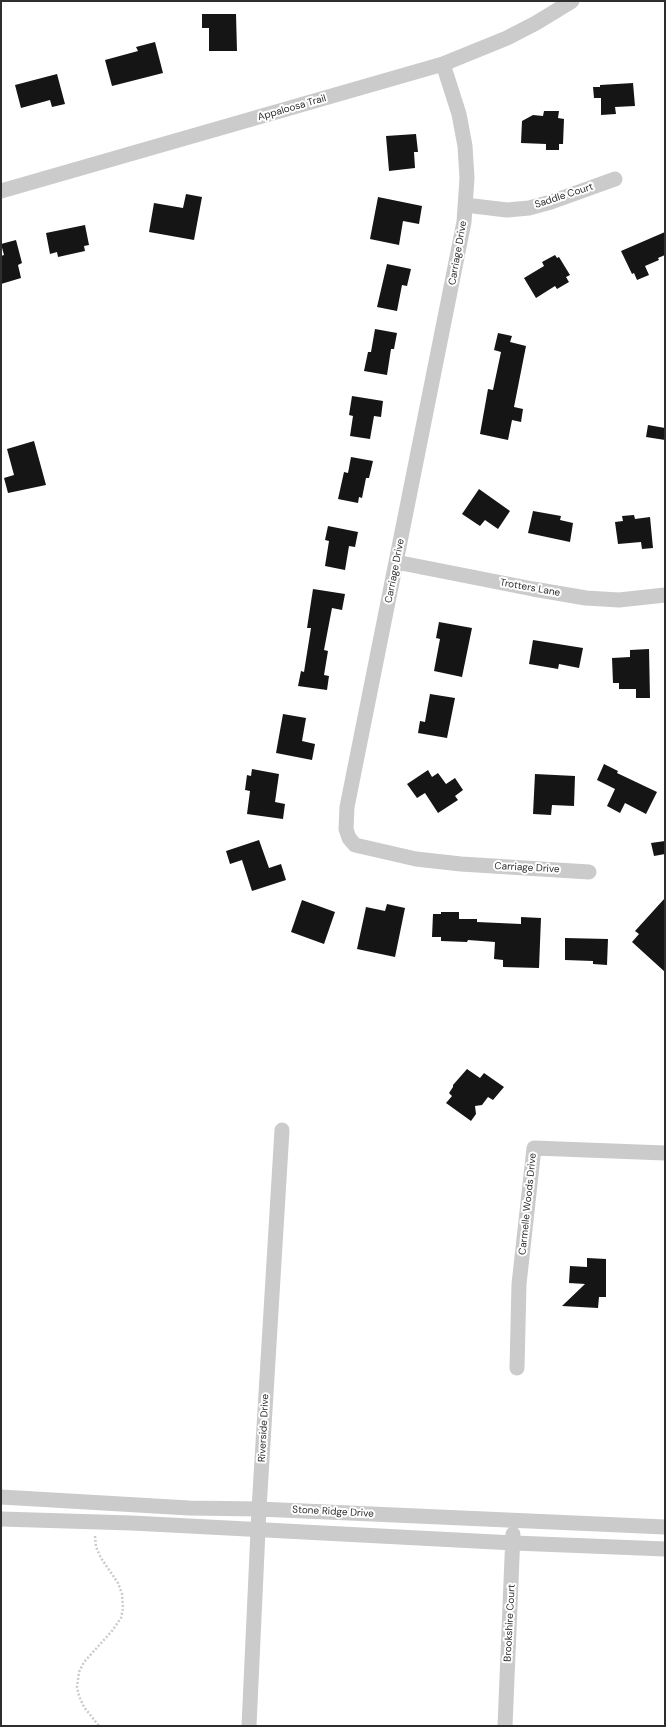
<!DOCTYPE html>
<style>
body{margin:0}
#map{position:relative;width:666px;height:1727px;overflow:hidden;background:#fff;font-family:"DM Sans",sans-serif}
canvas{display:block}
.frame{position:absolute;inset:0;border:2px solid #2e2e2e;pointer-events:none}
</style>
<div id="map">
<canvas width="666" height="1727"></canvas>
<div class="frame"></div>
</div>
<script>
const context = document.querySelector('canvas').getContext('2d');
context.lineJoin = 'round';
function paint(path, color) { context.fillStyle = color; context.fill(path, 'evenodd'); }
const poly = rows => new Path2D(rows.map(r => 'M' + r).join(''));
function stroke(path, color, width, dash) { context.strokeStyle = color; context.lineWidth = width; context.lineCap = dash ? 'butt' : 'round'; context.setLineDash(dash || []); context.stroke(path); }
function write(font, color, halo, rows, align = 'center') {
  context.font = font + ' "DM Sans",sans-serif'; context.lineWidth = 4; context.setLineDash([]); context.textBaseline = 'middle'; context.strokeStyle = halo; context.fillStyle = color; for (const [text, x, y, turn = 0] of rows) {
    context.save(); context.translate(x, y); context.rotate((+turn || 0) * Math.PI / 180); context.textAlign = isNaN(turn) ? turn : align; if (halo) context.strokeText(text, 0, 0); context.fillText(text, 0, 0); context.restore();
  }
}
paint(poly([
 [202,14,236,14,237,51,209,51,209,28,202,28],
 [155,42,163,73,112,86,105,60,138,51,136,47],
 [57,74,65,104,52,107,50,100,21,108,15,85],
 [633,83,635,106,615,107,616,114,601,115,601,98,594,98,593,87,600,87,600,85],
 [544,111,559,111,558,118,564,119,563,144,559,144,559,150,546,150,546,144,521,143,522,121,533,115,543,116],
 [416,134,418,152,414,152,415,168,389,171,386,136],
 [186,194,202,197,194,240,149,232,154,203,183,208],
 [378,197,422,206,419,224,403,221,399,245,370,239],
 [85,225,89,245,84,246,85,251,58,257,57,252,50,254,46,233],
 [665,232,665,255,658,258,659,260,645,266,649,275,637,280,634,273,632,274,621,251],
 [16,240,22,263,18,265,21,278,1,284,1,256,4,255,1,244],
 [555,255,557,258,559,257,570,275,566,277,569,282,557,289,555,286,536,298,524,278,544,266,542,262],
 [387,264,411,269,407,286,402,285,397,311,377,307],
 [375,329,397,333,394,349,391,349,387,375,364,371,368,352,371,352],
 [498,333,512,336,510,342,526,346,514,407,523,409,521,422,512,420,508,440,480,434,488,389,493,390,501,352,494,350],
 [352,396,383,401,381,417,374,416,370,439,350,436,353,416,349,415],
 [648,425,665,428,665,440,646,437],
 [34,441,46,485,8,493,4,478,14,475,7,449],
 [351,457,373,461,369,478,366,478,362,498,359,497,358,503,338,499,344,472,348,473],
 [479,489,510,511,498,529,485,520,480,526,462,514],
 [533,511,561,516,560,520,573,523,570,542,528,533],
 [634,515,635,519,650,517,653,548,642,549,641,542,618,544,615,522,623,521,622,516],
 [328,526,358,532,355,547,349,546,345,570,325,566,329,541,325,540],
 [313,589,345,594,342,610,332,608,324,650,328,651,324,675,329,676,327,690,298,686,301,671,304,672,311,628,307,628],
 [439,622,472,628,462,677,434,671,440,639,436,638],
 [533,640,583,648,579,668,559,664,558,669,529,664],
 [649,649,650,698,636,698,636,689,619,689,619,683,613,683,612,658,630,657,630,650],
 [430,694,455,698,447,738,418,733,420,721,425,722],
 [283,714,306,718,302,741,315,744,312,760,276,753],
 [604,764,618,771,617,773,657,792,646,814,625,803,620,813,607,806,615,789,597,780],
 [252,769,279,774,275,802,285,804,283,819,247,814,250,791,245,790,247,775,251,776],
 [428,770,432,777,438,773,446,784,455,778,463,790,455,796,458,800,438,813,425,793,417,798,407,784],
 [535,774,575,776,574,806,552,805,551,815,533,814],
 [259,840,269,868,281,864,286,880,252,891,242,860,230,864,226,851],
 [665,841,665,854,654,856,651,843],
 [665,898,665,972,632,942,639,934,635,931],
 [302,900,335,912,324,944,291,932],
 [387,904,405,908,395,957,357,949,366,907,385,911],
 [441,912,459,912,459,919,477,919,477,922,521,924,521,917,541,918,539,968,503,967,503,960,494,959,495,942,468,940,467,942,441,941,441,937,432,937,433,914,441,914],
 [565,938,608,939,607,965,593,964,593,961,565,960],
 [467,1069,480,1078,484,1073,504,1087,493,1100,488,1097,482,1105,475,1106,476,1114,471,1121,446,1103,452,1096,449,1093,453,1087,453,1085],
 [587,1258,606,1259,606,1297,599,1297,598,1308,562,1306,585,1284,569,1283,570,1266,587,1267]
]), '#151515');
stroke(poly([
 [95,1536,96,1547,101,1558,118,1583,122,1594,123,1608,121,1618,112,1631,84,1662,79,1672,77,1687,79,1696,84,1707,99,1726]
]), '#cbcbcb', 2.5, [2, 2]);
stroke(poly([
 [443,64,459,114,465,146,467,178,464,222,347,807,346,829,349,838,355,845,416,859,461,864,589,872],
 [1,191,443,64,507,38,536,23,572,1],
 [465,205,507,210,529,208,551,202,615,179],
 [396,562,533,589,586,598,619,600,665,595],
 [517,1368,519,1284,534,1148,665,1153],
 [1,1497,189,1508,259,1509,665,1527],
 [1,1519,132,1523,514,1543,665,1549],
 [249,1726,259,1509,282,1130],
 [505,1726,513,1534]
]), '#cbcbcb', 15);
write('10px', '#2e2e2e', '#fff', [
 ["Appaloosa Trail",292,108,-16],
 ["Saddle Court",564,196,-18],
 ["Carriage Drive",458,253,-80],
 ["Carriage Drive",395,571,-79],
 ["Trotters Lane",530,588,10],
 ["Carriage Drive",527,868,3],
 ["Carmelle Woods Drive",528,1204,-84],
 ["Riverside Drive",264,1428,-87],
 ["Stone Ridge Drive",333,1512,3],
 ["Brookshire Court",510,1623,-87]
]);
</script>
